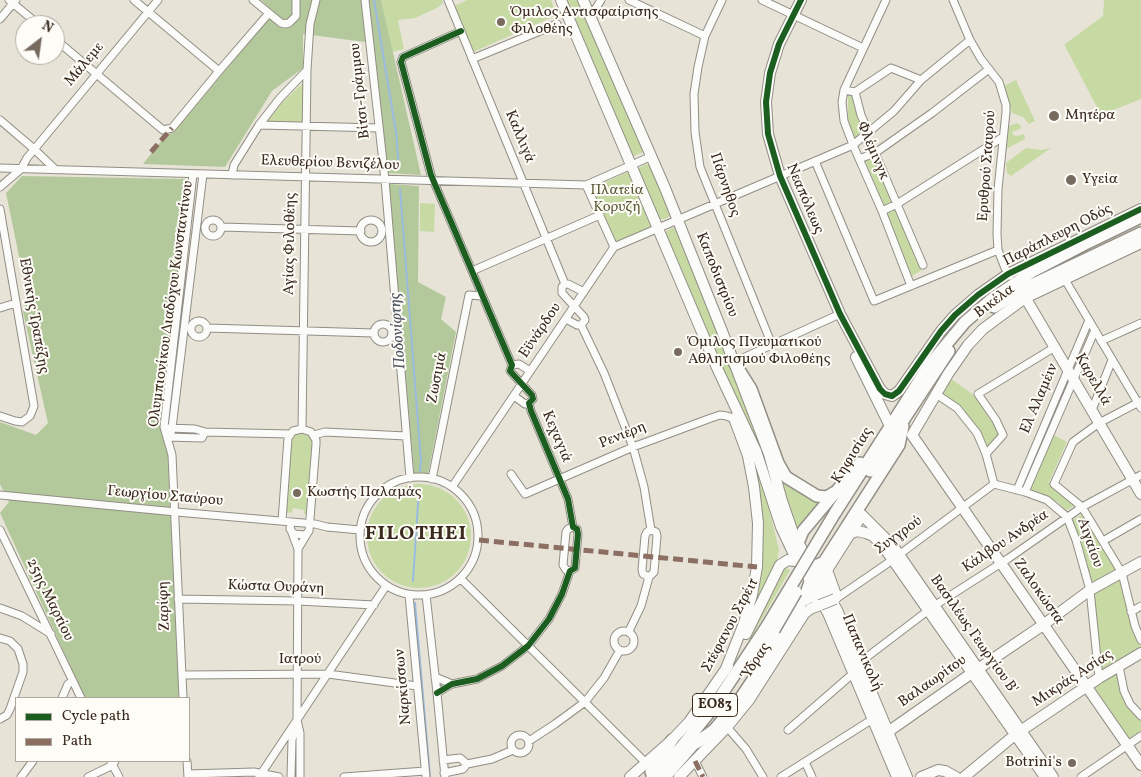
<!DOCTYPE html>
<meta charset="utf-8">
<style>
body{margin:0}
#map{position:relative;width:1141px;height:777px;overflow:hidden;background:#e7e4d7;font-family:Vollkorn,serif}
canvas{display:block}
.legend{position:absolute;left:15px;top:697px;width:175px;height:65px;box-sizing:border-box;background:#fdfcf7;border:1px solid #afa8a0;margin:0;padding:6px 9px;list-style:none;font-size:15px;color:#3b2a1e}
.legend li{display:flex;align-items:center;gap:10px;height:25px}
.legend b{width:25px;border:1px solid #afa8a0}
.north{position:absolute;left:15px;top:15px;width:50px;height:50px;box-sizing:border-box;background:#fdfcf7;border:1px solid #afa8a0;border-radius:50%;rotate:30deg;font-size:14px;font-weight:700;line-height:20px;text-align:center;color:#3b2a1e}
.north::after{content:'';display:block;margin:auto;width:18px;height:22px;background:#776b5f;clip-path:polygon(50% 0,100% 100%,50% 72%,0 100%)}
</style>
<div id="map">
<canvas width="1141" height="777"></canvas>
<ul class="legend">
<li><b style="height:6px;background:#1b5e20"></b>Cycle path</li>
<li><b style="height:6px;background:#8d6e63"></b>Path</li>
</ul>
<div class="north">N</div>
</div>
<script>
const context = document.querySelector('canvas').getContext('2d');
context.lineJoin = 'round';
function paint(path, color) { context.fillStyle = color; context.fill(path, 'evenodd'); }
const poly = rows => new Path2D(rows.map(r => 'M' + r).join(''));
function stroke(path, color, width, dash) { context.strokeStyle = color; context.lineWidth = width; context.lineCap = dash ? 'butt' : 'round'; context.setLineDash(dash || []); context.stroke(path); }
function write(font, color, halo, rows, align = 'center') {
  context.font = font + ' Vollkorn,serif'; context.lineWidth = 4; context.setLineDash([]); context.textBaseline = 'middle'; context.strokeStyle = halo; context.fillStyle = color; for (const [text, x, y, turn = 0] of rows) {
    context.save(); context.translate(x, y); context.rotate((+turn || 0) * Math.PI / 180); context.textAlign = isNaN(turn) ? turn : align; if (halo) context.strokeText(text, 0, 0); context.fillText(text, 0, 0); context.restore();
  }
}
paint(poly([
 [381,0,442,0,443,3,437,8,415,18,398,20,404,49,392,52],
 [467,0,551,0,557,15,473,52,454,6],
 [565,0,581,0,644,151,643,152,632,157],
 [1104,0,1141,0,1141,99,1101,115,1065,46,1065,44,1103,16],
 [1016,80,1035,121,1029,124,1023,117,1012,113,1004,86],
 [304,82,303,124,267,122,284,101],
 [852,89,863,132,856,139,854,139,849,125,848,116,848,90],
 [1017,123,1021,126,1020,129,1012,132,1013,135,1017,136,1024,134,1025,139,1008,148,1006,147,1009,126],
 [1026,148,1042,150,1051,148,1011,176,1007,173,1006,163],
 [873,154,894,204,885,208,864,158],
 [646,164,650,166,670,213,670,216,665,219,659,219,637,169],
 [628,172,652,229,616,243,590,189],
 [420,203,435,204,434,232,420,231],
 [896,208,922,270,912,276,886,212],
 [672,228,676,228,678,231,763,452,703,326,664,233],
 [950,378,975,396,994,421,1000,435,990,447,985,446,979,431,940,394],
 [298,432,308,433,313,441,309,514,304,514,304,510,293,508,292,513,285,512,291,437],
 [1054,435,1067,442,1049,482,1076,504,1066,511,1058,502,1028,491],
 [752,458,759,468,779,550,777,561,742,635,757,591],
 [779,478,821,500,794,531],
 '367 536a52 52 0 1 1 104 0a52 52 0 1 1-104 0Z',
 [1083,514,1119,572,1091,587,1070,521],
 [785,568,790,570,747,645,779,575],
 [1120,576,1138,638,1141,645,1141,650,1101,673,1093,592],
 [1118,669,1124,691,1141,716,1141,736,1127,745,1089,687]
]), '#c7daa4');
paint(poly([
 [261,0,381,0,421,175,387,173,373,43,303,34,303,68,272,91,225,167,143,164,165,136,174,132,274,12],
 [22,176,186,179,176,299,162,428,169,457,179,698,85,698,0,513,9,502,0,484,0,422,36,435,48,423,23,312,27,295,6,193],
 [389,184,419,186,418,282,446,297,441,319,456,332,428,474,414,473]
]), '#b4c99b');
stroke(poly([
 [374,0,396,132,399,169],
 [400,189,421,462,420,471],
 [413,581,419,488],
 [415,603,430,777]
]), '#99bbe0', 2);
const street = poly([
 [9,0,39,25],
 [134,0,219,71],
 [253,0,281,23,285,24,289,23,296,16,296,0],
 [365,0,385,180,410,478],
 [448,0,565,284],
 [629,0,705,36],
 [722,0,705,36,698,67,694,94,695,132,700,167,772,345],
 [762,0,863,48],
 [886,0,844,90,842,102,844,121,853,145,882,211,911,286],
 [953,0,970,40,981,59,999,82,1006,105,1006,112,998,189,997,234,998,250,1005,268,1010,276],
 [591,16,601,0],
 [0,19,16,0],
 [55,39,163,130,172,128,219,71,269,13],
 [472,59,557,24],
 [844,90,855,92,861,115,868,131],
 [855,92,891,68,921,80,970,40],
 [0,120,34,149,56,170],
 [259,125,379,128],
 [875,153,923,265],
 [859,159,875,153,932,113,989,69],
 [815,161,874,301,998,250],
 [0,168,586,185,652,156],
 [232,175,234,165,259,125,280,98,307,70],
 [586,185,614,247],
 [0,187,21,169,27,158,158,0],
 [0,209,34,406,30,416,22,422,15,421,0,416],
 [882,211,897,204,1003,137],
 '205 228a8 8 0 1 1 16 0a8 8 0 1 1-16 0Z',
 '360 231a11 11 0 1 1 22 0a11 11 0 1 1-22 0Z',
 [221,227,361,231],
 [472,271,600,215],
 [1064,278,1141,408],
 [565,284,562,287,562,293,584,317,585,320,581,325],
 [565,284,568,284,584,292],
 [0,308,16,303],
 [566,319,577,325,581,325],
 '191 329a8 8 0 1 1 16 0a8 8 0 1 1-16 0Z',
 '374 333a9 9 0 1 1 18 0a9 9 0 1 1-18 0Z',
 [581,325,604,373,633,447,644,487,651,530,656,532,657,536,654,572,649,577,641,606,629,631],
 [207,328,374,333],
 [1101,341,1141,323],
 [734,362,840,314],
 [512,365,519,364,530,371],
 [936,394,957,408,977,433,986,454,994,484],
 [514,396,525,404,529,403],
 [1141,401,1099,423,1073,442,1054,484,1082,507,1122,573,1135,626,1141,640],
 [1092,410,1112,360],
 [169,428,195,429,205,432,290,434],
 [302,429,307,70,310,24,316,0],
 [314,435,325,432,406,436],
 [167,437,171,433,172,428,203,174],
 [167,437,202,438,205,432],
 [986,454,1003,435,996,420,978,394,1055,347],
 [511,474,525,494,633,447,711,418,720,415,727,416,734,419],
 '360 536a59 59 0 1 1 118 0a59 59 0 1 1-118 0Z',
 [432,479,469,295,482,296],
 [994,484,1025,492,1047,500,1067,517,1076,540,1090,590,1099,678],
 [452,487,614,247,853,145,894,111,921,80],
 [1017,490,1089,320],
 [1025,492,1095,330],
 [0,495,176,512,315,524,327,527,360,530],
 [282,521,288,438,293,431,302,429,311,432,316,440,316,444,309,531,305,535,294,534,290,529,291,522],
 [0,530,81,698],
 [292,533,298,549,307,534],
 [1103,541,1141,519],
 [298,549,297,720,300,733,300,777],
 [570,571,566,570,563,565,566,532,568,529,573,527],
 [649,577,643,574,642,570,645,536,647,532,651,530],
 [461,579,646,763],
 [409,595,426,777],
 [426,595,437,693,445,777],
 [837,598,888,563,994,484],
 [178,599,298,601,374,605],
 [0,608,22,616,51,634],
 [1131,612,1141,606],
 '614 641a10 10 0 1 1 20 0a10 10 0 1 1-20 0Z',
 [0,638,10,641,18,649,23,664,23,672,10,709,7,715,0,719],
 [863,660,934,606,1009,558,1082,507,1141,475],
 [1119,666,1124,691,1130,704,1141,716],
 [182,675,328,674,417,686],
 [435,677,452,684],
 [437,693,452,684,477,679,502,666,528,646,549,619,562,594,570,571,575,568,578,534,577,529,573,527,568,499,531,411,529,403,533,399,532,395,510,371,512,365,431,175,401,62,403,57,461,31],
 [62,698,68,684,73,681],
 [183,698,172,455,164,427,193,174],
 [727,727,746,749,763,777],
 [788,730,849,677],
 '511 744a9 9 0 1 1 18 0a9 9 0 1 1-18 0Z',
 [529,741,555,724,585,702,604,678,620,650],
 [443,760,460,758,467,764],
 [187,761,188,777],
 [695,761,703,777],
 [111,762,119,777],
 [805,762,812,777],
 [444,773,463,769,467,764,492,759,513,750],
 [188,774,254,772,279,777],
 [21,777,33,761],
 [88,777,113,765,115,761],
 [259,777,386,586],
 [291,777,292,740,295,728],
 [344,777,425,771],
 [781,777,868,722],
 [1081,777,1141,736]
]);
const secondary = poly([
 [561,0,718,370,756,451,781,527,796,559],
 [583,0,665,188,722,331,769,454,782,501,793,533,810,564],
 [801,0,779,44,770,73,766,102,768,134,780,176,840,314,880,389,885,394,892,396,899,391,941,331,955,315,978,295,1008,274,1141,209],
 [1141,243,1025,298,983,329,968,345,948,374,912,435,1141,765],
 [1022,292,1141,494],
 [856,357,890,426],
 [850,534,857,531,866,533,873,536,883,546,1045,777],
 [808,577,828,613,897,777],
 [818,577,837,610,907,777],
 [836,595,827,570,862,515,893,546,1053,777],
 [746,634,780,565,788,560,802,562],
 [725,671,744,623,752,595,757,567,758,523,754,487,748,456,734,418],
 [892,729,972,673,1043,625,1090,590,1141,562],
 [630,777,672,740,689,722,728,666],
 [679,777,727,727,749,700,804,614,810,609,820,605],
 [921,777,938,770,945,771,956,777],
 [964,777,1016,734,1099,678,1141,653]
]);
const primary = poly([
 [994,307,1021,290,1141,233],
 [734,362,751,389,778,463,786,477,817,496,827,497,835,492],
 [870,471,949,351],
 [835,513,930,364,965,322,992,299,1033,271,1083,245,1141,217],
 [797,561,796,548,803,531,860,463],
 [822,582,821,572,824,562,899,445,903,426],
 [802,601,812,596,822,601],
 [758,656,774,630],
 [696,743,714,730,740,699,770,654,805,596,810,582,811,565,818,565,824,562],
 [651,772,672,740],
 [652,777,679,750,712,709,767,626],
 [665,777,699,738]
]);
stroke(street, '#928e85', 9);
stroke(secondary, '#928e85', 12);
stroke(primary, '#928e85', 14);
stroke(street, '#fbfbf9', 7);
stroke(secondary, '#fbfbf9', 10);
stroke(primary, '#fbfbf9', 11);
const secondaryBridge = poly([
 [820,605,835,599]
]);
const primaryBridge = poly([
 [767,626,835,513],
 [774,630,796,592]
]);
stroke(secondaryBridge, '#928e85', 12, []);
stroke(primaryBridge, '#928e85', 14, []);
stroke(secondaryBridge, '#fbfbf9', 10);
stroke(primaryBridge, '#fbfbf9', 11);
stroke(poly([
 [151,152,172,128],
 [479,540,757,567],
 [695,761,703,777]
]), '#8d6e63', 5, [10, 5]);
stroke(poly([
 [801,0,779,44,770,73,766,102,768,134,780,176,840,314,880,389,885,394,892,396,899,391,941,331,955,315,978,295,1008,274,1141,209],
 [437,693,452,684,477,679,502,666,528,646,549,619,562,594,570,571,575,568,578,534,577,529,573,527,568,499,531,411,529,403,533,399,532,395,510,371,512,365,431,175,401,62,403,57,461,31]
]), '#1b5e20', 6);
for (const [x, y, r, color] of [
 [501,22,5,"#776b5f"],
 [1054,116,6,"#776b5f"],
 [1071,180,6,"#776b5f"],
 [678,352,5,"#776b5f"],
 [297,493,5,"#776b5f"],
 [1072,763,5,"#776b5f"]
]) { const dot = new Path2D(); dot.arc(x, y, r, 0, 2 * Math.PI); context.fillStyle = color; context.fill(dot); stroke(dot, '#fdfcf7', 2); }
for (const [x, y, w] of [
 [715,705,45]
]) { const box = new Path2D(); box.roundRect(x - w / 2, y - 11.5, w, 23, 4); context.fillStyle = '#fdfcf7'; context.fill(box); stroke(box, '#3b2a1e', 1); }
write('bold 14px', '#3b2a1e', null, [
 ["ΕΟ83",715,705]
]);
write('15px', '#3b2a1e', '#fdfcf7', [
 ["Όμιλος Αντισφαίρισης",511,13],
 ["Φιλοθέης",511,30],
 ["Μητέρα",1065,116],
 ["Υγεία",1082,180],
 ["Όμιλος Πνευματικού",688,343],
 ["Αθλητισμού Φιλοθέης",688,360],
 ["Κωστής Παλαμάς",307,493],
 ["Botrini's",1062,763,"right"]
], 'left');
write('15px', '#3b2a1e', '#fdfcf7', [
 ["Μάλεμε",85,65,-50],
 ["Βίτσι-Γράμμου",361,91,-96],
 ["Καλλιγά",519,137,67],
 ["Φλέμινγκ",872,151,67],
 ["Ελευθερίου Βενιζέλου",330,164,2],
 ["Ερυθρού Σταυρού",988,166,-86],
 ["Πάρνηθος",724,185,71],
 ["Νεαπόλεως",804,199,67],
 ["Παράπλευρη Οδός",1058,236,-27],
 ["Αγίας Φιλοθέης",291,244,-89],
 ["Καποδιστρίου",716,275,68],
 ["Βικέλα",995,302,-37],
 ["Ολυμπιονίκου Διαδόχου Κωνσταντίνου",172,304,-82],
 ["Εθνικής Τραπέζης",33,316,80],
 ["Εϋνάρδου",541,331,-56],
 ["Ζωσιμά",438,378,-79],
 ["Καρελλά",1092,380,60],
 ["Ελ Αλαμέιν",1040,399,-67],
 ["Ρενιέρη",623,436,-22],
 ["Κεχαγιά",556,437,67],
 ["Κηφισίας",853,456,-58],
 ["Γεωργίου Σταύρου",165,497,5],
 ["Συγγρού",899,536,-36],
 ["Κάλβου Ανδρέα",1006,542,-34],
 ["Αιγαίου",1089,543,71],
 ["Κώστα Ουράνη",276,588,2],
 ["Ζαλοκώστα",1038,592,55],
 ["25ης Μαρτίου",49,600,64],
 ["Ζαρίφη",165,606,-92],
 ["Στέφανου Στρέιτ",731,626,-62],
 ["Βασιλέως Γεωργίου Β'",973,635,55],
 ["Παπανικολή",861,653,67],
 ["Ιατρού",300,660],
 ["Ύδρας",757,661,-57],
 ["Μικράς Ασίας",1073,679,-33],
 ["Βαλαωρίτου",933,682,-35],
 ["Ναρκίσσων",404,687,-95]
]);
write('15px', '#5d5c3a', '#fdfcf7', [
 ["Πλατεία",617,191],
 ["Κορυζή",617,208]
]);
write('italic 16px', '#505763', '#fdfcf7', [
 ["Ποδονίφτης",399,331,-94]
]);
context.letterSpacing = '1px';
write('bold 20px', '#3b2a1e', '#fdfcf7', [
 ["FILOTHEI",416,535]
]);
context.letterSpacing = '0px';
</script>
